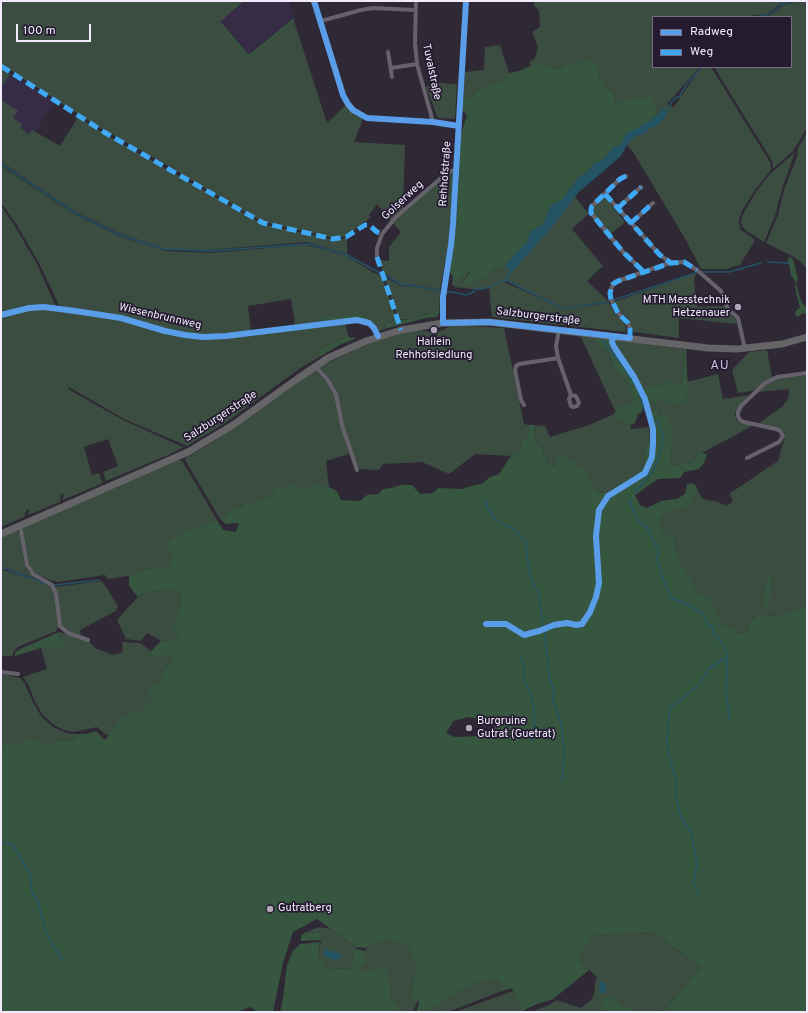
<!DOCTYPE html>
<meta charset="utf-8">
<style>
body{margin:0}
#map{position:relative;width:808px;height:1013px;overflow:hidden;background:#2f2936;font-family:Overpass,sans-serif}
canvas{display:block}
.frame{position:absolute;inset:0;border:2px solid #f1ebfb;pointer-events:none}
.legend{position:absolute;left:652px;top:16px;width:140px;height:52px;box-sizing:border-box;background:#241b31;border:1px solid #766e82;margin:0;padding:5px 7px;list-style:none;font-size:12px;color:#f1ebfb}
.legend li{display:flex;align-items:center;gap:8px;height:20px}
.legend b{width:20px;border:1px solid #766e82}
.scale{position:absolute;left:16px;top:24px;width:75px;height:18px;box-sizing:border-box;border:2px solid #f1ebfb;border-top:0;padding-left:5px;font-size:12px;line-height:14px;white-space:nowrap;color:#f1ebfb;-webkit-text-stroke:3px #241b31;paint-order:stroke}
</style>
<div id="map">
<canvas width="808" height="1013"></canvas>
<div class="frame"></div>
<ul class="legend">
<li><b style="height:5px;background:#5a9eea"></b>Radweg</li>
<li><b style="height:5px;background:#3fa9f5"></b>Weg</li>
</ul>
<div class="scale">100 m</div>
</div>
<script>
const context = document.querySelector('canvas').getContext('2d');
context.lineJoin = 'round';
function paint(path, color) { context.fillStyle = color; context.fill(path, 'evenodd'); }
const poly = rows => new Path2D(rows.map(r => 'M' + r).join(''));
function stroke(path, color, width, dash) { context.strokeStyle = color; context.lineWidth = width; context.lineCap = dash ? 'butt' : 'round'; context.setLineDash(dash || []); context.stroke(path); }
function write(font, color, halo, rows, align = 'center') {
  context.font = font + ' Overpass,sans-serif'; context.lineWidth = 3.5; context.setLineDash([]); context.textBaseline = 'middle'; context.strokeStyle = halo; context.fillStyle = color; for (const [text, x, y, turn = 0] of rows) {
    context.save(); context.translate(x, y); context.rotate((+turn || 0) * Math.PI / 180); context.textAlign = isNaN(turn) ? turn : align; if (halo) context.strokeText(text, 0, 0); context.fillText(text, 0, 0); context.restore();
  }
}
paint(poly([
 [244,1,289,1,294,18,250,54,247,53,221,22],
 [10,74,55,101,35,132,32,130,30,134,20,128,13,118,18,111,1,100,1,88]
]), '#372c46');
paint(poly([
 [1,1,244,1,219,23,250,56,294,21,327,123,346,105,353,112,363,119,354,142,405,145,403,209,391,221,377,204,369,215,371,217,349,234,343,237,333,238,268,223,253,217,162,162,95,125,1,64],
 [534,1,790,1,780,4,767,14,747,16,745,17,653,17,653,67,700,67,667,104,673,108,698,72,704,67,711,67,770,162,771,170,755,190,742,211,739,220,740,229,755,240,740,265,726,269,701,269,687,242,633,152,627,145,635,136,644,134,650,128,663,109,657,114,656,106,628,99,615,104,613,93,606,88,598,76,583,60,575,65,568,63,558,69,538,63,531,66,529,62,535,58,538,47,532,32,540,27,539,10,534,6],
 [799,1,807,1,807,127,803,135,793,151,773,169,772,161,714,67,791,67,791,17,765,17,769,16,784,5],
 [500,45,509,73,502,81,481,87,471,97,463,100,465,72,484,70,485,47],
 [1,68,10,74,1,88],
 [439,83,457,84,455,119,439,118,437,116,426,87],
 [1,100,18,111,13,118,22,124,20,128,29,134,32,130,60,146,78,117,105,134,263,224,334,240,347,238,347,254,307,242,208,250,167,249,121,234,76,212,1,162],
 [807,133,807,267,804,266,800,261,792,256,766,243,778,215,784,190,797,157,798,148],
 [795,152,782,189,775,216,764,242,745,230,742,226,741,221,743,214,756,192,769,175],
 [1,166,76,215,121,237,167,251,208,253,307,245,347,256,374,273,381,275,397,320,386,324,384,329,379,331,374,325,367,321,324,317,321,322,295,325,291,299,248,306,251,331,226,335,203,336,174,332,149,325,60,307,39,263,15,222,1,203],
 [449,173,452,173,454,175,451,211,448,246,440,290,411,284,404,285,383,272,379,260,389,261,389,247,401,232,393,223,401,215],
 [575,197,589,214,572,229,603,266,587,281,608,301,565,308,507,281,504,282,565,309,609,303,614,312,625,324,626,329,625,332,492,317,489,288,479,290,455,287,452,284,453,276,455,280,466,271,470,271,462,283,487,278,493,270,505,265,509,270,552,227],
 [605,197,625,222,611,234,593,213,594,206],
 [1,206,13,223,37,264,56,307,27,306,1,313],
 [696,273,694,280,697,307,725,306,727,312,736,320,737,324,679,318,679,338,633,332,628,318,619,311,614,302],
 [384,277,404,287,411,286,440,292,439,310,431,314,422,315,414,319,399,319],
 [24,309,55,310,117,319,188,337,204,338,345,323,348,335,345,338,321,348,319,351,321,356,302,367,225,423,187,446,124,419,69,387,68,389,123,420,183,447,182,448,168,455,106,481,103,472,118,466,108,439,84,447,92,475,99,473,103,483,63,500,64,494,61,494,60,502,28,515,29,509,27,509,24,517,1,527,1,316],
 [462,324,466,326,504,328,524,424,529,425,528,434,521,443,520,452,511,456,475,454,449,474,422,462,383,464,379,470,360,469,356,464,343,426,337,391,334,386,320,368,321,366,374,341,403,332,418,330,430,332,440,331,454,325],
 [582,339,597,341,601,349,608,352,615,369,628,382,634,400,629,406,618,406,615,411],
 [615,340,684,349,683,381,680,384,670,381,653,387,647,387,643,391,634,374,616,348,614,342],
 [767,350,772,378,752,391,738,393,732,370,749,352],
 [316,370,331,387,335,395,340,422,349,454,326,461,329,487,318,485,303,490,295,486,288,487,276,487,270,496,255,503,246,502,239,509,230,509,226,517,220,519,185,460,185,458,209,444,239,424,313,371],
 [718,374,723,399,749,395,736,411,735,415,738,422,752,426,702,453,699,452,692,463,684,462,677,466,670,464,673,433,657,410,651,412,648,400,656,403,662,400,674,404,688,393,687,382],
 [807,375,807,605,781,616,758,615,750,621,748,633,739,634,733,628,724,626,709,598,699,593,682,566,675,549,674,537,662,531,660,517,670,513,675,508,696,494,696,486,701,497,706,500,716,501,726,506,733,501,729,494,778,461,785,436,784,433,780,429,759,423,783,406,788,399,789,392,788,389,757,392,761,388,777,379],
 [614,414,615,418,630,425,631,429,649,427,650,440,645,451,643,468,631,480,618,484,610,491,600,493,594,488,588,474,548,464,542,448,535,441,535,432,534,425,545,426,550,437,589,425],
 [178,459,183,462,217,520,205,526,189,529,168,550,172,558,169,567,146,569,129,577,127,576,108,579,105,575,58,582,52,581,45,578,32,571,28,565,22,532,23,527],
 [15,530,20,533,24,562,27,570,32,576,48,583,1,566,1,536],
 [1,569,51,586,54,593,58,622,58,627,56,631,18,647,14,651,12,656,1,656],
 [102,581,118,606,116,611,80,630,81,637,69,632,63,628,61,623,54,587],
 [167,589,181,593,181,605,172,626,178,635,169,644,161,641,147,633,141,641,126,639,117,620,124,612,138,597,144,593],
 [59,632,88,641,97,649,114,655,123,652,122,642,140,643,151,651,151,655,170,654,172,662,165,668,155,696,139,713,117,724,111,734,106,735,97,727,74,732,64,730,54,725,43,715,35,702,28,684,23,677,47,669,41,648,61,650,61,640],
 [1,674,20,678,24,682,34,704,41,716,53,727,64,732,70,734,78,734,73,740,58,741,52,744,43,744,34,739,27,739,19,745,1,745],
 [319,927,331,929,356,947,351,969,327,968,318,957,322,935,318,932,304,933],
 [653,932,701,967,663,1012,634,1012,630,1006,623,1007,613,998,604,1011,605,1012,531,1012,549,1005,557,1000,581,1008,591,1000,594,994,595,983,597,977,578,959,593,935],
 [387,940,407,945,416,966,411,994,418,1000,413,1012,400,1012,398,1004,390,997,390,986,362,972,360,968,366,963,365,951,369,945],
 [497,979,502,984,502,991,448,1012,427,1012,454,995,475,983],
 [513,991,522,1011,521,1012,455,1012]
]), '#3b4c40');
paint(poly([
 [294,18,294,21,250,57,240,49,219,23,221,22,247,53,250,54],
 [583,60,592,62,599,69,598,76,606,88,613,93,615,104,628,99,652,97,656,106,657,114,650,121,641,126,621,145,615,146,602,161,595,163,586,173,579,177,562,200,551,205,543,225,531,231,527,242,505,265,493,270,487,278,465,285,462,283,469,274,470,271,466,271,460,279,455,280,450,272,457,211,461,135,467,115,461,109,463,100,471,97,481,87,502,81,509,73,519,71,538,63,558,69,568,63,575,65],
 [789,257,793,259,798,279,796,283,799,294,802,303,807,308,807,315,803,313,797,317,795,314,796,311,800,307,796,293,795,281,791,275,788,259],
 [439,310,439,313,437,317,426,318,384,329,386,324,397,320,414,319,422,315,431,314],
 [359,315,364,316,367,321,325,323,321,322,324,317],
 [348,335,350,338,354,337,355,339,341,344,321,356,319,351,321,348,345,338],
 [582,337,610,340,611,349,627,370,638,390,643,406,642,412,638,414,635,423,630,425,615,418,614,414,618,406,629,406,634,400,628,382,615,369,608,352,601,349,597,341,582,339],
 [686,348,688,393,684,403,674,404,662,400,656,403,648,400,643,391,647,387,653,387,670,381,680,384,683,381,684,349],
 [657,410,660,415,669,418,673,433,670,464,677,466,684,462,692,463,699,452,707,454,704,463,699,469,684,472,680,478,658,479,635,495,640,505,647,508,661,501,677,499,685,494,687,484,692,483,696,486,696,494,686,508,675,508,670,513,660,517,662,531,674,537,675,549,682,566,699,593,709,598,724,626,733,628,739,634,748,633,750,621,759,615,781,616,807,605,807,1012,663,1012,701,967,653,932,593,935,578,959,589,970,553,999,537,1004,522,1011,512,988,502,991,502,984,497,979,475,983,454,995,427,1012,416,1012,419,1004,418,1000,411,995,416,966,407,945,387,940,369,945,366,948,356,947,317,919,293,932,283,963,273,1012,258,1012,250,1007,238,1012,1,1012,1,745,19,745,27,739,34,739,43,744,52,744,58,741,73,740,78,734,87,734,96,731,105,740,117,724,130,713,139,713,154,696,149,695,152,686,158,685,165,668,172,662,170,654,160,659,151,655,151,651,161,641,169,643,178,635,172,626,181,605,181,593,167,589,144,593,138,597,129,586,129,577,146,569,169,567,172,558,168,550,169,541,189,529,205,526,217,520,223,530,236,532,239,523,226,524,220,519,226,517,230,509,239,509,246,502,255,503,270,496,276,487,288,487,295,485,303,489,318,485,329,487,337,491,341,500,360,501,367,495,378,494,383,489,391,488,401,485,412,485,420,494,433,493,438,488,461,489,483,483,490,477,499,474,511,456,520,452,521,443,528,434,529,425,534,425,535,441,542,448,548,464,555,466,559,457,564,456,588,474,594,488,600,493,610,491,618,484,631,480,643,468,645,451,650,440,651,412],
 [469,717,495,724,494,730,483,736,455,737,446,733,453,721],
 [771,573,769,604,766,608,764,606,768,575],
 [59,632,61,640,65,644,61,650,41,648,15,656,15,653,18,650],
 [318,932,322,935,321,940,301,941,301,936,304,933],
 [320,942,318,957,327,968,351,969,355,949,365,951,366,963,360,968,362,972,385,967,390,986,390,997,398,1004,400,1012,280,1012,283,999,287,965,293,951,300,944],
 [606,996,613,998,623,1007,630,1006,634,1012,605,1012,602,1002]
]), '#375640');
paint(poly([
 [663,109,666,110,667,115,657,126,650,128,644,134,635,136,627,145,621,156,578,193,552,227,513,271,509,270,505,265,527,242,531,231,543,225,551,205,562,200,579,177,586,173,595,163,602,161,615,146,621,145,626,134,650,121],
 [326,950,339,953,341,955,340,959,333,960,323,955,324,952],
 [603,981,607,988,606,992,604,994,601,993,599,988,599,983]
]), '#245364');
stroke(poly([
 [757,17,770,14,781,5,792,1],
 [666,112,669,110,671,103,675,98,679,97,687,84,702,67],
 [1,164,77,214,122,236,165,249,210,251,309,244,347,255,380,273],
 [768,262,789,263,791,265],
 [701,272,729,272,761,263],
 [383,274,403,285,411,285,440,291],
 [506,280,560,307,567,308,608,302,698,272],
 [446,292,452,292,466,295,474,292,475,288,479,289,486,288,505,280,512,269],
 [602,340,623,366,638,390,645,411],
 [635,493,654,469,661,450,663,436,657,421,652,417],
 [632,499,630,503,637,519,647,528,659,552,657,559,663,579,672,598,690,606,702,613,707,624,712,626,713,633,724,646,727,657,726,694,730,721],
 [485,500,487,507,494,518,501,523,514,529,526,541,527,557,531,579,539,594,543,627],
 [1,567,46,584],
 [54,585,100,580],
 [544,631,550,680,554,689,553,700,562,727,564,755,562,781],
 [521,655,524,669,524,680,530,693,534,709,534,726,531,742],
 [1,842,13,845,30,874,32,892,39,904,44,926,51,942,62,960],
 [698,893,693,883,697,864,691,832,681,817,675,794,676,780,668,752,667,738,670,708,687,695,701,682,708,669,727,657]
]), '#245364', 1.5);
stroke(poly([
 [314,1,343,95,348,104,353,110,367,118,433,122,459,126],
 [416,1,415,43,417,64,433,122],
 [321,21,361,10,373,8,415,10],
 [388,52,392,77],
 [391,68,417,64],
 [626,176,620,179,592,206,591,209,591,213,623,252,644,272],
 [605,194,660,255,671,263],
 [618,208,641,187],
 [631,223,653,203],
 [377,257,377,248,382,234,396,217,448,172,456,170],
 [1,315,29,308,44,307,75,311,121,318,165,331,185,335,203,337,226,336,357,320,369,323,374,328,378,336],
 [443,323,443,297,451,245,453,224,466,1],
 [559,330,556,346,558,358,571,395,569,399,571,406,573,407,577,406,579,403,576,396,571,395],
 [630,338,630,329,628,323,618,313,611,299,610,293,613,284,618,281,663,265,671,263,684,262,697,270,721,291,728,309,738,318,745,349],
 [315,366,327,379,336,394,342,425,357,470],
 [524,405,521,400,515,370,516,366,519,364,558,358],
 [747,458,779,442,783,436,780,431,776,429,744,422,740,420,738,416,738,412,741,406,764,384,777,377,807,373],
 [20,525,27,565,33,574,52,585,56,594,60,626,68,633,88,640],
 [486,624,506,624,524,635,539,631,554,625,567,623,576,625,582,624,590,612,596,597,599,583,596,536,599,510,608,496,645,473,652,457,653,444,653,429,645,399,634,377,614,347,612,342,613,336],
 [1,672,18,674]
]), '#66626c', 4);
stroke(poly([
 [1,534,188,452,233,425,297,379,328,358,366,341,401,330,443,323,489,322,708,348,737,349,782,344,807,337]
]), '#656466', 7);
stroke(poly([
 [1,66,104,132,263,223,333,239,346,237,365,225,369,225,377,232,382,234],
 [626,176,620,179,592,206,591,209,591,213,623,252,644,272],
 [605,194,660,255,671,263],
 [618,208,641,187],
 [631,223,653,203],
 [377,257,401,330],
 [630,338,630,329,628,323,618,313,611,299,610,293,613,284,618,281,671,263,684,262,697,270]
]), '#3fa9f5', 5, [10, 5]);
stroke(poly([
 [314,1,343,95,348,104,353,110,367,118,433,122,459,126],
 [466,1,453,224,451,245,443,297,443,323,489,322,630,338],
 [1,315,29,308,44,307,75,311,121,318,165,331,185,335,203,337,226,336,357,320,369,323,374,328,378,336],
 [486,624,506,624,524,635,539,631,554,625,567,623,576,625,582,624,590,612,596,597,599,583,596,536,599,510,608,496,645,473,652,457,653,444,653,429,645,399,634,377,614,347,612,342,613,336]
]), '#5a9eea', 6);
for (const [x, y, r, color] of [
 [738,307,4,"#ada7b6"],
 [434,330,4,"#ada7b6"],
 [469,728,4,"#ada7b6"],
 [270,909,4,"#ada7b6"]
]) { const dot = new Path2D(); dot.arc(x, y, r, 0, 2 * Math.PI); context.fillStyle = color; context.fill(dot); stroke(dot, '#241b31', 1.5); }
write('11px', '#f1ebfb', '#241b31', [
 ["Tuvalstraße",431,72,78],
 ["Rehhofstraße",446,174,-86],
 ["Golserweg",403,201,-43],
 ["Wiesenbrunnweg",160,317,13],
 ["Salzburgerstraße",538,317,7],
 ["Salzburgerstraße",221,417,-33]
]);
write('11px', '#f1ebfb', '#241b31', [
 ["MTH Messtechnik",730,301,"right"],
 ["Hetzenauer",730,314,"right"],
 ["Hallein",434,343,"center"],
 ["Rehhofsiedlung",434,356,"center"],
 ["Burgruine",477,722],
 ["Gutrat (Guetrat)",477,735],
 ["Gutratberg",278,909]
], 'left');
context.letterSpacing = '1px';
write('13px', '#c9bddb', '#241b31', [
 ["AU",720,366]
]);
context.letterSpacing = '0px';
</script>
